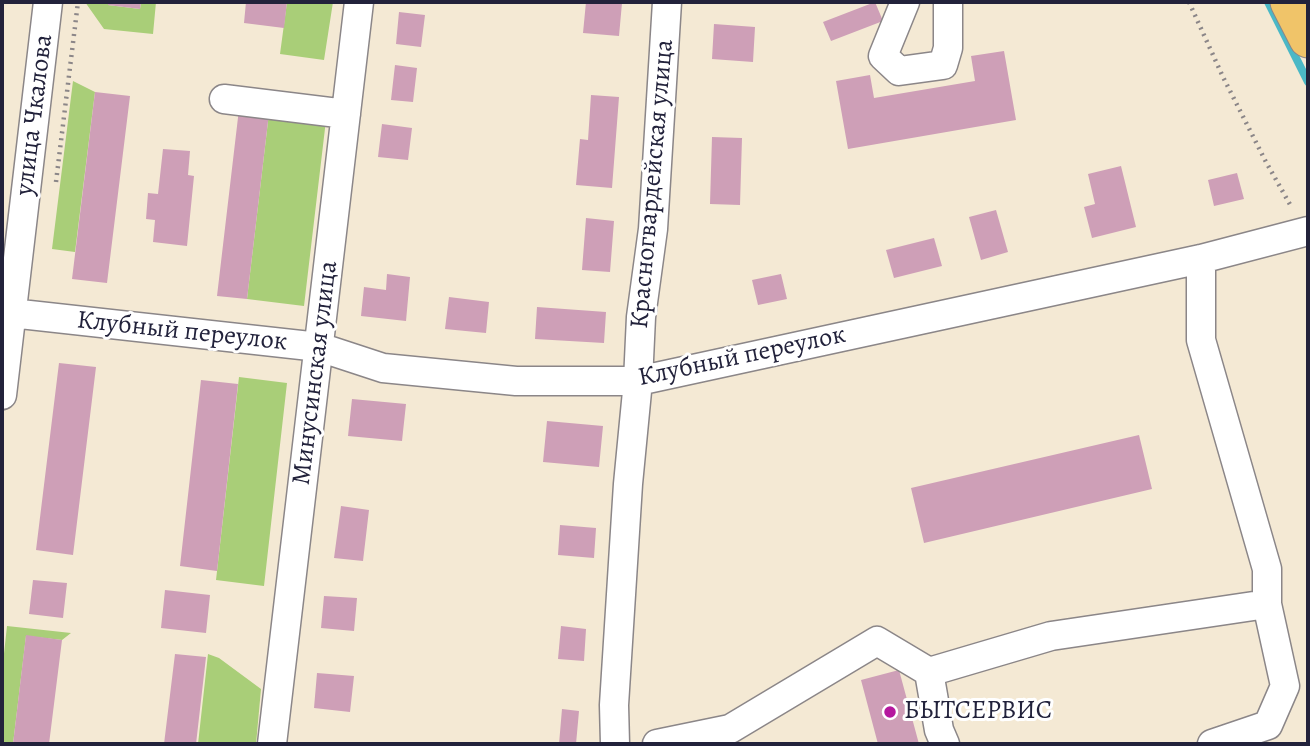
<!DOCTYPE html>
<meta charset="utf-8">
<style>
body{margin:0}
#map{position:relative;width:1310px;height:746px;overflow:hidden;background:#f4e9d4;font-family:Alegreya,serif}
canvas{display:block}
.frame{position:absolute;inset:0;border:4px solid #22223b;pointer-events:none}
</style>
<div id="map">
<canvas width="1310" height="746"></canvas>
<div class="frame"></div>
</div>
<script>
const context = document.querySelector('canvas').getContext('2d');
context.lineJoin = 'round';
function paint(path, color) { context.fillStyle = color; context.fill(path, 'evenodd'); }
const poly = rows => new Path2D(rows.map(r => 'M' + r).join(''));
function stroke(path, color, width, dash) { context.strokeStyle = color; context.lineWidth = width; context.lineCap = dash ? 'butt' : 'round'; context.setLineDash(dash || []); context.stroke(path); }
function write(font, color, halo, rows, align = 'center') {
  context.font = font + ' Alegreya,serif'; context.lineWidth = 6; context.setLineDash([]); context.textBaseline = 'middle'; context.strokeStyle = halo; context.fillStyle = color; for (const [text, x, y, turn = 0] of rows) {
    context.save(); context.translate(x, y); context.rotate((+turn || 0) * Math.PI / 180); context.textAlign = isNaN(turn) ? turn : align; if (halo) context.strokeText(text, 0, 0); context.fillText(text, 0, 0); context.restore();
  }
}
paint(poly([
 [85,2,108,2,108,5,140,9,141,2,156,2,153,34,104,29],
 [287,2,333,2,324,60,280,54],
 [73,81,95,92,75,252,52,249],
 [269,113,326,120,304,306,247,299],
 [239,377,287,383,264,586,216,580],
 [7,626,71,633,62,640,26,636,13,744,2,744,2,672],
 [208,654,219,658,261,689,256,744,198,744]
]), '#a9ce78');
stroke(poly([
 [1268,2,1308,82]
]), '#4bb8c6', 8);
paint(poly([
 [108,2,141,2,140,9,108,5],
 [246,2,287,2,284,28,244,23],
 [586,2,622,3,619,36,583,33],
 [875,2,883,21,831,41,823,22],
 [399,12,425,15,421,47,396,44],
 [714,24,755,27,753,62,712,59],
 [1004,51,1016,120,848,149,836,81,870,75,874,98,975,81,971,56],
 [395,65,417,68,413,102,391,100],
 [95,92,130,96,107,283,72,279],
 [591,95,619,97,612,188,576,185,580,139,588,140],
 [239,109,269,113,247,299,217,296],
 [382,124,412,128,408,160,378,157],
 [712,137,742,138,740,205,710,204],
 [163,149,190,151,188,175,194,176,187,246,153,242,155,220,146,219,148,193,158,194],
 [1121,166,1136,227,1092,238,1084,207,1095,204,1088,174],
 [1237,173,1244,199,1214,206,1208,180],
 [996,210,1008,252,981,260,969,217],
 [586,218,614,221,610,272,582,270],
 [934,238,942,266,894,278,886,250],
 [387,274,410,277,406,321,361,316,364,287,386,290],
 [781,274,787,299,758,305,752,280],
 [449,297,489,302,486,333,445,329],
 [537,307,606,312,604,343,535,339],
 [59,363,96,367,73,555,36,550],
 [201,380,238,384,217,571,180,566],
 [352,399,406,404,402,441,348,436],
 [547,421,603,426,599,467,543,462],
 [1139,435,1152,489,924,543,911,488],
 [341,506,369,510,363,561,334,558],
 [560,525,596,528,594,558,558,555],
 [33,580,67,583,63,618,29,614],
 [165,590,210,595,206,633,161,628],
 [324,596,357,598,354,631,321,628],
 [561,626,586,629,584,661,558,659],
 [26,635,62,640,49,744,13,744],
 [175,654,206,657,196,744,164,744],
 [899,670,919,744,878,744,861,680],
 [317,673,354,676,350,712,314,708],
 [562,709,579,711,576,744,559,744]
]), '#ce9fb7');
const minor = poly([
 [905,2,883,56,899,71,943,65,948,48,948,2],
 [224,99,346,114],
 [1201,259,1201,340,1267,569,1267,604,1285,686,1268,725,1212,744],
 [2,312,319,347,383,368,516,381,638,381,1201,259,1308,231],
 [2,395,48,2],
 [929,672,1051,636,1267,604],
 [272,744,359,2],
 [615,744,614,705,628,484,638,381,641,317,653,229,667,2],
 [657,744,730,729,877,641,929,672,939,730,945,744]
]);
const major = poly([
 [1289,2,1308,39]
]);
stroke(minor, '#8b8688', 31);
stroke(major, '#8b8688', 39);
stroke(poly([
 [1189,2,1223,77,1266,162,1292,208],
 [56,182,78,2]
]), '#8b8688', 4.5, [2, 5]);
stroke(minor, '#fff', 28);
stroke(major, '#f0c469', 37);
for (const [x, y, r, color] of [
 [890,712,7,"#b5179e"]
]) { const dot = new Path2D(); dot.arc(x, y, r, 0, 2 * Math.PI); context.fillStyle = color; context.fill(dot); stroke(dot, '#fff', 2.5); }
write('26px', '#22223b', '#fff', [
 ["улица Чкалова",35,115,-83],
 ["Красногвардейская улица",653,184,-85],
 ["Клубный переулок",182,332,6],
 ["Клубный переулок",742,357,-12],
 ["Минусинская улица",316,373,-83]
]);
write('26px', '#22223b', '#fff', [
 ["БЫТСЕРВИС",904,712]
], 'left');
</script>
